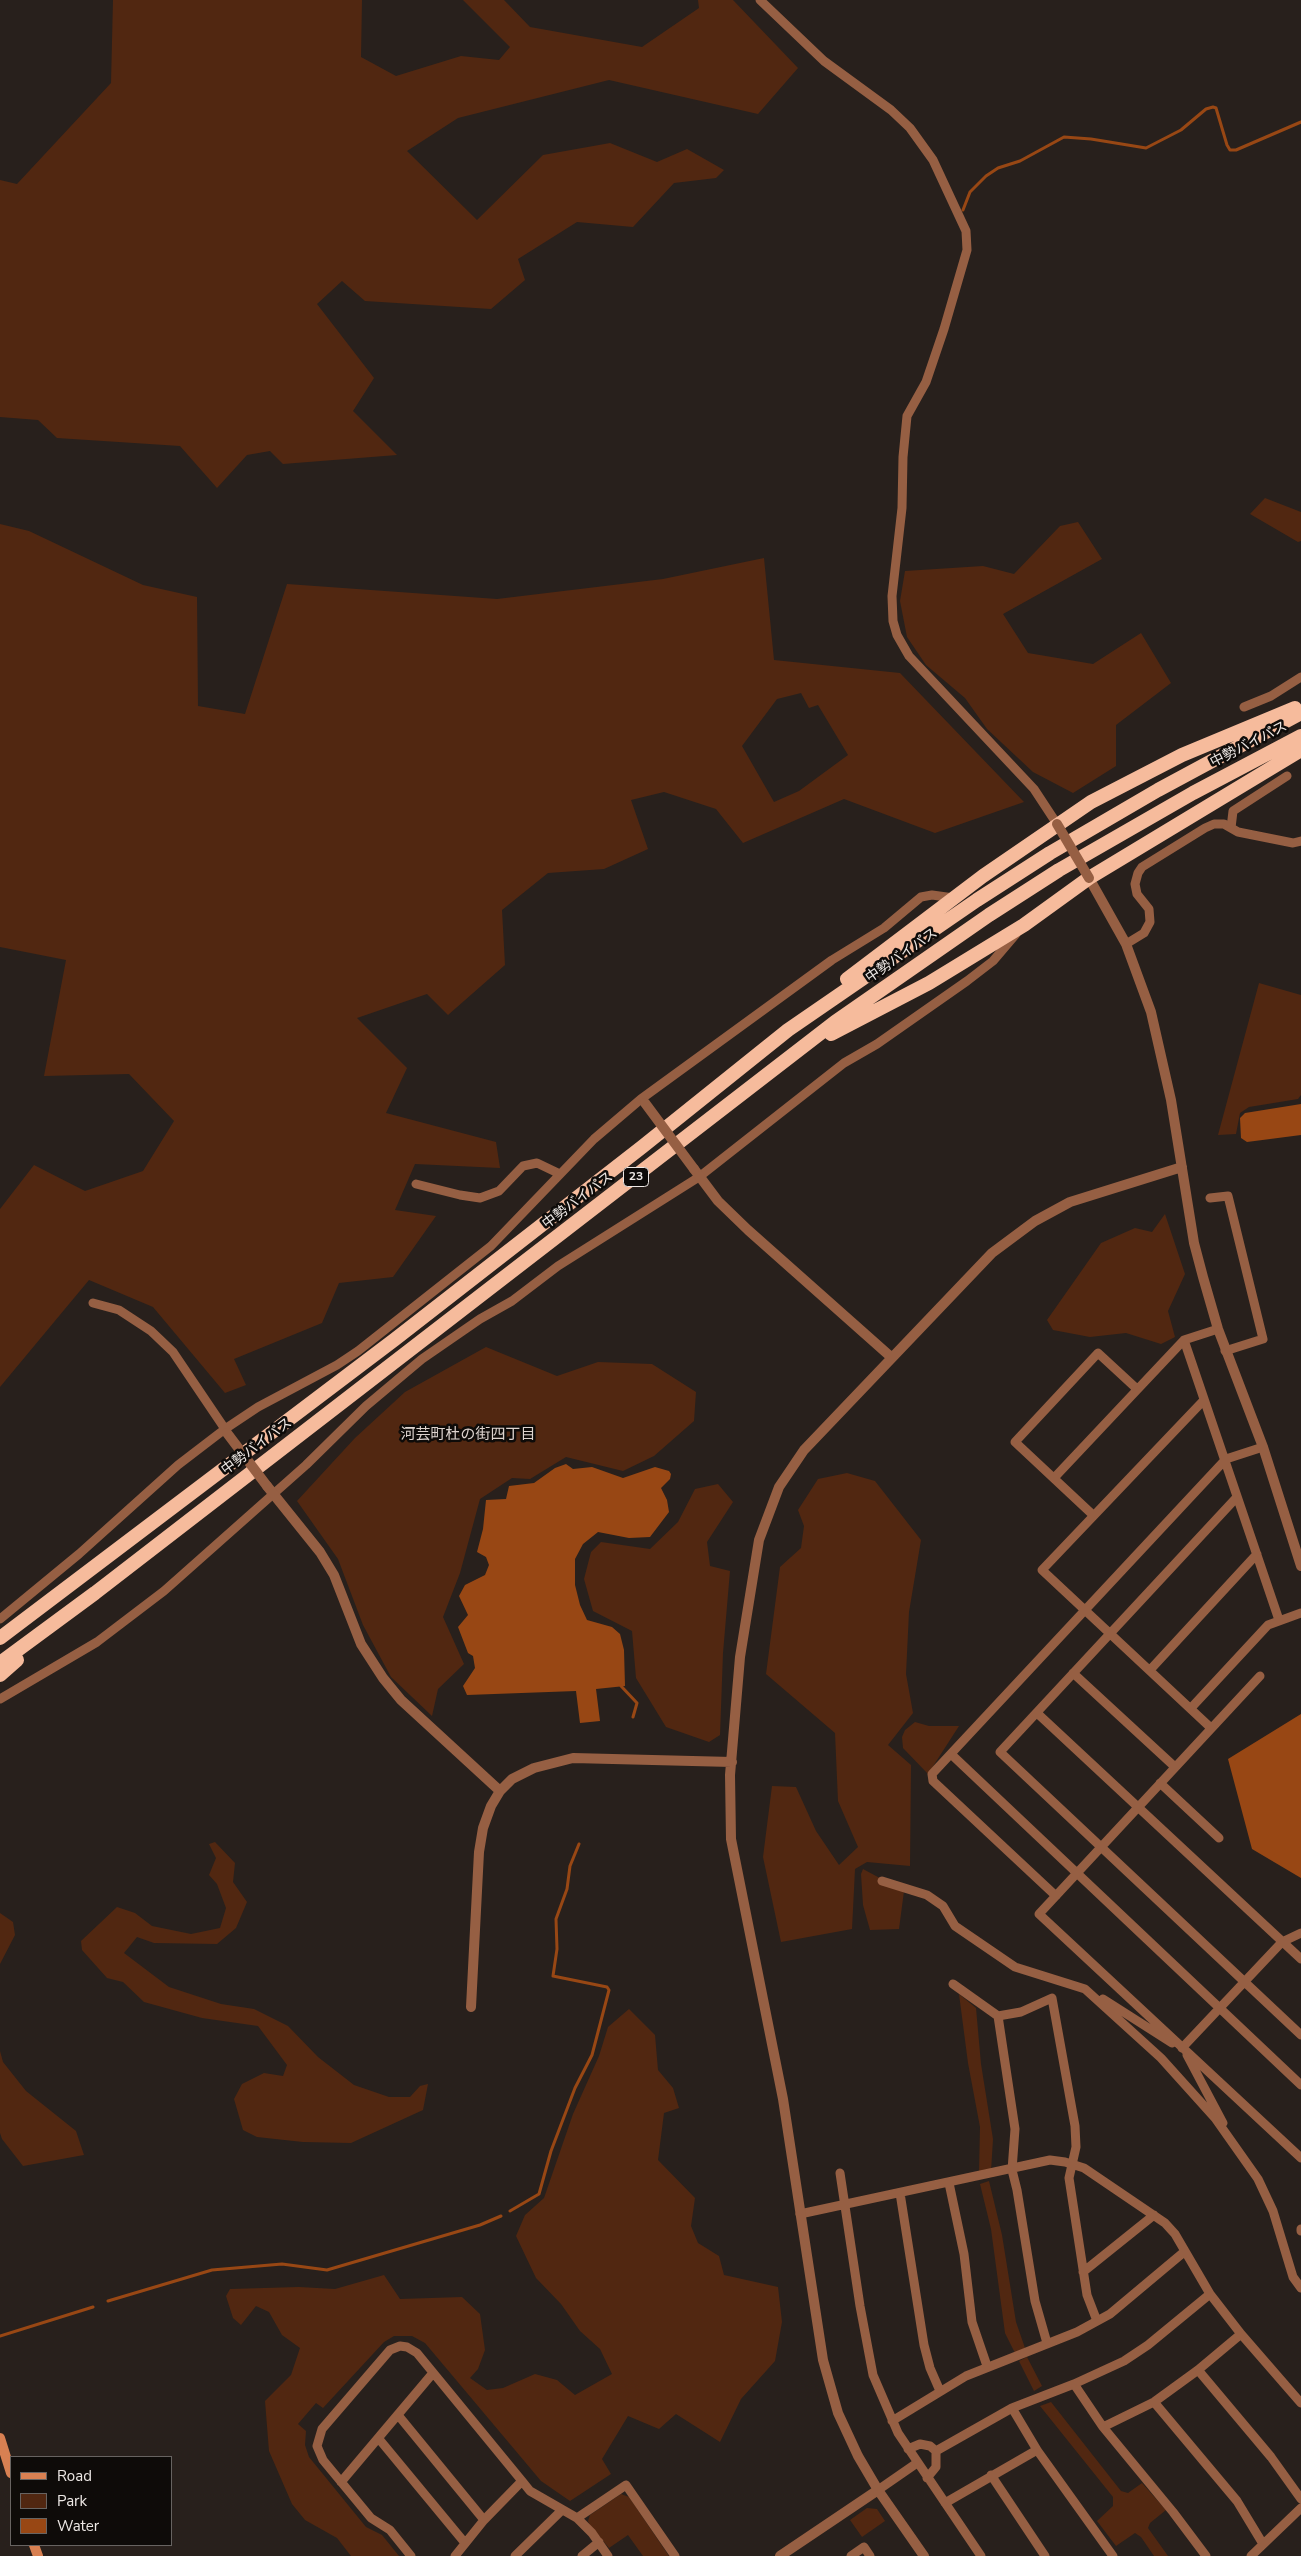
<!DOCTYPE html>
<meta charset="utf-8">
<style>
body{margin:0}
#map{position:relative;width:1301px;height:2556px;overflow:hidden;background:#28201c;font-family:"Nunito Sans",sans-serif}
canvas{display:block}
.legend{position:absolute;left:10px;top:2456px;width:162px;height:90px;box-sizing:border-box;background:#0e0b09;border:1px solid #676361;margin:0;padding:6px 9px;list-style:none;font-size:15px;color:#ede8e5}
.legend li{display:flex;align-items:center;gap:10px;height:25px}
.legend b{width:25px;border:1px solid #676361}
</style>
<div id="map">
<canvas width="1301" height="2556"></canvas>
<ul class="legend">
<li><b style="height:6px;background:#d88052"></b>Road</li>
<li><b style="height:14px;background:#512711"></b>Park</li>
<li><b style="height:14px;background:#984714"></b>Water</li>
</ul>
</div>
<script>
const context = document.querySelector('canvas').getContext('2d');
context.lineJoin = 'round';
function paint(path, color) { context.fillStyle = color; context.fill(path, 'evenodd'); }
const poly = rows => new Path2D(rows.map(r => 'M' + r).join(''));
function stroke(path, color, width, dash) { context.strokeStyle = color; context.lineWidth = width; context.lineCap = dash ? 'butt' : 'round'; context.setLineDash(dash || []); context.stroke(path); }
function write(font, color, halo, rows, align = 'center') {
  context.font = font + ' "Nunito Sans","Noto Sans JP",sans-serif'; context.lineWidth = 5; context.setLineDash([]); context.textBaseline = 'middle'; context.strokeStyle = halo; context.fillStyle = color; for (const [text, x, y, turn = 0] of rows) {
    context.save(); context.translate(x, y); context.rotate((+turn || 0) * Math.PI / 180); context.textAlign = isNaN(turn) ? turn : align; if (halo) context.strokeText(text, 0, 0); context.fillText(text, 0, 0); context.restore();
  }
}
paint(poly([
 [113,0,362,0,361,57,396,76,461,56,499,60,510,47,463,0,504,0,530,27,642,47,699,8,698,0,733,0,798,68,758,114,609,80,458,118,407,151,477,220,543,155,610,143,657,162,687,149,724,170,716,178,674,183,633,227,577,222,518,259,525,280,491,309,365,301,342,281,317,304,374,378,353,411,397,455,283,464,270,451,247,455,217,488,180,446,57,438,38,420,0,417,0,180,17,184,111,83],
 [1265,498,1301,512,1301,541,1298,542,1250,514],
 [1078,522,1102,559,1003,614,1028,653,1093,664,1141,633,1171,683,1116,725,1116,766,1073,793,1033,772,987,729,965,698,926,665,907,637,900,601,905,571,983,566,1014,574,1060,526],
 [0,524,29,531,143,585,197,597,198,706,245,714,287,584,497,599,663,579,764,558,774,660,900,673,1024,802,935,833,844,799,743,843,716,809,664,792,631,800,648,849,604,869,548,873,502,910,505,965,448,1015,427,994,357,1018,407,1068,386,1113,496,1142,500,1168,415,1164,395,1210,436,1216,393,1277,339,1283,322,1323,234,1359,246,1385,225,1393,153,1307,89,1280,0,1387,0,1209,34,1165,85,1191,143,1171,174,1121,129,1074,44,1076,66,960,0,947],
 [801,693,809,708,818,705,848,755,799,791,774,802,742,746,777,699],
 [1259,983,1301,995,1301,1095,1298,1099,1249,1107,1240,1113,1236,1134,1218,1135],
 [1165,1214,1185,1274,1168,1311,1175,1337,1161,1344,1126,1333,1090,1337,1053,1330,1047,1320,1101,1243,1135,1228,1152,1232],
 [486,1347,557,1376,598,1362,652,1364,696,1392,694,1421,654,1456,623,1471,566,1457,530,1479,512,1478,480,1499,460,1573,443,1617,464,1664,438,1689,432,1716,391,1677,363,1625,338,1559,297,1501,355,1438,405,1392],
 [847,1473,875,1481,921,1540,909,1612,906,1674,913,1713,888,1745,911,1765,910,1866,867,1862,855,1869,852,1929,781,1942,763,1857,772,1786,796,1787,816,1831,839,1865,858,1847,838,1801,835,1733,766,1674,780,1567,801,1548,804,1526,798,1510,818,1479],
 [718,1484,733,1502,707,1542,710,1566,730,1571,723,1653,720,1735,709,1742,666,1727,636,1678,632,1631,593,1611,584,1579,591,1552,601,1542,650,1549,678,1522,695,1489],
 [915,1722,929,1726,959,1726,928,1774,903,1748,902,1737,905,1730],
 [215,1842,235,1863,233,1882,247,1902,236,1928,217,1944,154,1943,137,1937,124,1953,169,1987,221,2004,254,2009,288,2026,318,2057,354,2085,389,2097,410,2097,420,2086,428,2084,423,2110,351,2143,303,2142,257,2137,243,2130,234,2099,242,2084,264,2073,283,2076,287,2065,258,2026,202,2018,144,2002,123,1982,107,1978,82,1950,81,1941,117,1907,135,1913,152,1926,191,1934,220,1928,226,1908,217,1884,209,1875,216,1858,209,1844],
 [863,1869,904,1891,899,1929,870,1930,863,1905,861,1874],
 [0,1913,13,1922,15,1935,0,1964],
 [959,1994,976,2008,981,2064,993,2139,991,2171,979,2173,980,2127,968,2063],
 [629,2009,655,2035,658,2070,673,2088,679,2108,664,2113,658,2160,695,2198,691,2226,698,2243,719,2256,724,2275,778,2287,782,2322,775,2361,741,2399,720,2442,676,2414,659,2429,628,2416,602,2459,611,2474,570,2501,541,2481,425,2343,412,2336,394,2336,384,2342,323,2408,316,2403,298,2424,306,2431,305,2445,309,2457,366,2527,382,2535,399,2556,351,2556,337,2538,305,2520,292,2504,269,2451,265,2401,291,2375,300,2348,282,2335,269,2312,256,2306,241,2325,233,2318,226,2296,230,2289,299,2287,335,2289,384,2275,400,2299,462,2297,480,2314,485,2350,478,2369,470,2378,487,2390,503,2388,535,2374,557,2380,575,2395,612,2374,600,2349,580,2331,561,2304,536,2278,516,2236,525,2215,544,2198,573,2114,599,2056,608,2027],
 [0,2051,3,2062,26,2091,76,2131,84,2155,23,2166,2,2139,0,2133],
 [989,2181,1002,2235,1016,2322,1025,2348,1015,2353,1005,2333,991,2229,980,2184],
 [1027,2357,1042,2386,1034,2391,1019,2361],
 [1051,2402,1121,2491,1128,2493,1142,2483,1166,2510,1150,2523,1148,2528,1168,2556,1154,2556,1141,2537,1135,2533,1116,2546,1097,2521,1113,2506,1113,2497,1040,2406],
 [621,2494,629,2497,669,2556,643,2556,628,2535,609,2548,590,2525,588,2521,590,2515],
 [867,2508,877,2509,885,2521,862,2537,850,2520]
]), '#512711');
paint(poly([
 [1301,1104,1301,1135,1247,1142,1241,1138,1240,1118,1245,1113],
 [566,1464,573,1469,592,1467,623,1478,655,1467,669,1471,671,1474,670,1479,661,1488,667,1500,669,1512,650,1537,629,1538,598,1532,583,1544,575,1559,575,1585,580,1605,587,1620,612,1627,620,1634,624,1650,625,1686,596,1689,600,1721,580,1723,576,1691,467,1695,463,1686,475,1668,473,1656,468,1653,458,1627,468,1615,459,1596,465,1585,485,1575,489,1565,486,1557,477,1552,483,1529,486,1500,506,1499,509,1486,534,1483,555,1468],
 [1301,1714,1301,1878,1252,1849,1228,1759]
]), '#984714');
stroke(poly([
 [963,210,970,192,986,176,998,168,1020,161,1064,137,1091,139,1146,148,1181,130,1206,109,1213,107,1216,108,1227,145,1230,150,1236,150,1301,122],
 [621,1686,637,1703,633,1717],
 [510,2211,539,2194,551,2151,575,2088,592,2055,609,1990,607,1987,553,1976,557,1949,556,1919,567,1889,570,1866,579,1844],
 [108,2301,212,2270,282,2264,327,2270,480,2225,501,2216],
 [0,2336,93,2307]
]), '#984714', 3);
stroke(poly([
 [760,0,824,61,891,110,910,128,933,160,966,231,967,250,944,329,926,382,907,416,903,457,902,508,892,596,893,621,897,635,909,656,1034,789,1057,824],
 [1244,707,1271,696,1301,677],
 [1231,828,1233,811,1287,776],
 [1126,944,1144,933,1150,922,1149,909,1137,894,1135,884,1138,873,1142,867,1205,828,1214,824,1224,824,1238,832,1293,843,1301,841],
 [416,1184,460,1195,480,1198,499,1191,523,1166,537,1163,560,1174],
 [1210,1198,1228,1196,1263,1339,1225,1351],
 [93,1303,119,1310,151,1331,173,1352,225,1429],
 [1184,1340,1279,1620],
 [1204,1400,1042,1570,1211,1728],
 [1054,1478,1184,1340,1218,1329],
 [1237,1497,1000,1752,1301,2035],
 [1093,1515,1015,1442,1098,1353,1137,1389],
 [0,1619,79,1554,178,1465,225,1429,258,1407,337,1365,358,1351,491,1246,594,1139,641,1099,832,960,884,928,921,897,932,895,954,898],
 [1150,1670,1257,1554],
 [1073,1673,1175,1767],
 [1260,1676,1039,1914,1301,2158],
 [0,1699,97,1642,164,1591,306,1465,366,1406,422,1359,480,1319,512,1301,558,1266,699,1177,844,1063,877,1044,967,981,993,961,1016,934],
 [1191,1708,1268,1625,1301,1613],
 [1037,1713,1301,1959],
 [952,1755,1301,2085],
 [1160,1783,1219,1838],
 [882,1881,927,1895,943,1906,955,1926,1015,1967,1085,1989,1161,2058,1215,2118,1258,2179,1273,2211,1293,2277,1301,2288],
 [1056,1896,933,1781,932,1774,1226,1459,1263,1447],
 [953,1984,998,2016,1021,2012,1052,1998,1075,2126,1076,2147,1069,2178,1087,2295,1097,2321],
 [1103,1999,1172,2043],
 [998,2016,1015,2129,1012,2170,1017,2190,1035,2301,1047,2343],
 [1182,2048,1282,1942,1301,1933],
 [1187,2055,1223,2123],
 [840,2173,860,2306,873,2375,898,2433,981,2556],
 [949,2183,964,2254,972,2322,987,2366],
 [900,2193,924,2345,930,2368,940,2391],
 [800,2214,1050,2160,1065,2162,1084,2168,1165,2223,1175,2234,1210,2294],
 [1301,2229,1301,2231],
 [1083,2272,1154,2215],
 [1241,2334,1301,2403],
 [1198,2370,1271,2457,1301,2499],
 [1154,2402,1237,2501,1263,2544],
 [1012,2408,1037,2450,1113,2556],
 [398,2415,484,2520],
 [892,2421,966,2376,1077,2332,1110,2314,1184,2252],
 [1103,2427,1173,2512,1206,2556],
 [379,2439,465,2543],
 [908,2449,920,2444,930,2446,936,2451,936,2467,927,2478],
 [936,2451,1012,2408,1074,2384,1124,2361,1148,2345,1210,2294,1241,2334,1198,2370,1154,2402,1103,2427,1074,2384],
 [991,2475,1045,2556],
 [341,2482,433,2373],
 [878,2490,917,2463],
 [945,2503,1037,2450],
 [577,2518,626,2485,675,2556],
 [411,2556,390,2530,371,2518,323,2460,317,2446,322,2429,390,2350,400,2346,407,2347,417,2353,522,2481],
 [455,2556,484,2520,522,2481,530,2491,577,2518,592,2533,608,2556],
 [515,2556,561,2511],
 [582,2556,599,2542],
 [851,2556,864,2547,870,2556],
 [1251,2556,1301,2508]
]), '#965f43', 9);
stroke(poly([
 [1089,878,1126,944,1151,1012,1171,1100,1194,1243,1203,1277,1218,1329,1263,1447,1301,1566],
 [694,1169,718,1201,748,1230,891,1357],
 [267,1486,320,1552,334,1575,361,1644,383,1678,401,1700,500,1791],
 [471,2007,479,1852,483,1828,491,1806,500,1791,512,1779,534,1768,573,1758,732,1762],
 [878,2490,858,2456,838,2413,823,2360,783,2099,731,1839,730,1775,740,1657,759,1540,779,1487,804,1450,992,1253,1035,1221,1070,1202,1182,1167],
 [780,2556,878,2490,924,2556]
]), '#965f43', 10);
stroke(poly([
 [0,2438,11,2473],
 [34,2545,38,2556]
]), '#d88052', 10);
stroke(poly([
 [847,979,983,876,1091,802,1182,755,1295,708],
 [831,1034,929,983,1024,925,1089,878,1301,750],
 [0,1638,394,1340,642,1147,788,1030,977,900,1050,853,1158,790,1301,713],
 [0,1663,95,1593,835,1022,989,915,1059,870,1193,793,1301,736],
 [0,1675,17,1660]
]), '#f6bb9c', 14);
stroke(poly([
 [1057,824,1089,878],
 [645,1103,694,1169],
 [227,1433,267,1486]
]), '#965f43', 10);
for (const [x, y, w] of [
 [636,1177,25]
]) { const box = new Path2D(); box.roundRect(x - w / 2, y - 9.5, w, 19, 4); context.fillStyle = '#0e0b09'; context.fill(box); stroke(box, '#ede8e5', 1); }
write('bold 12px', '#ede8e5', null, [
 ["23",636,1177]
]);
write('14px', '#ede8e5', '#0e0b09', [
 ["中勢バイパス",1249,745,-27],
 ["中勢バイパス",902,956,-35],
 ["中勢バイパス",578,1201,-37],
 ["中勢バイパス",257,1447,-37]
]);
write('15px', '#ded4cf', '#0e0b09', [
 ["河芸町杜の街四丁目",468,1435]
]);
</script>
